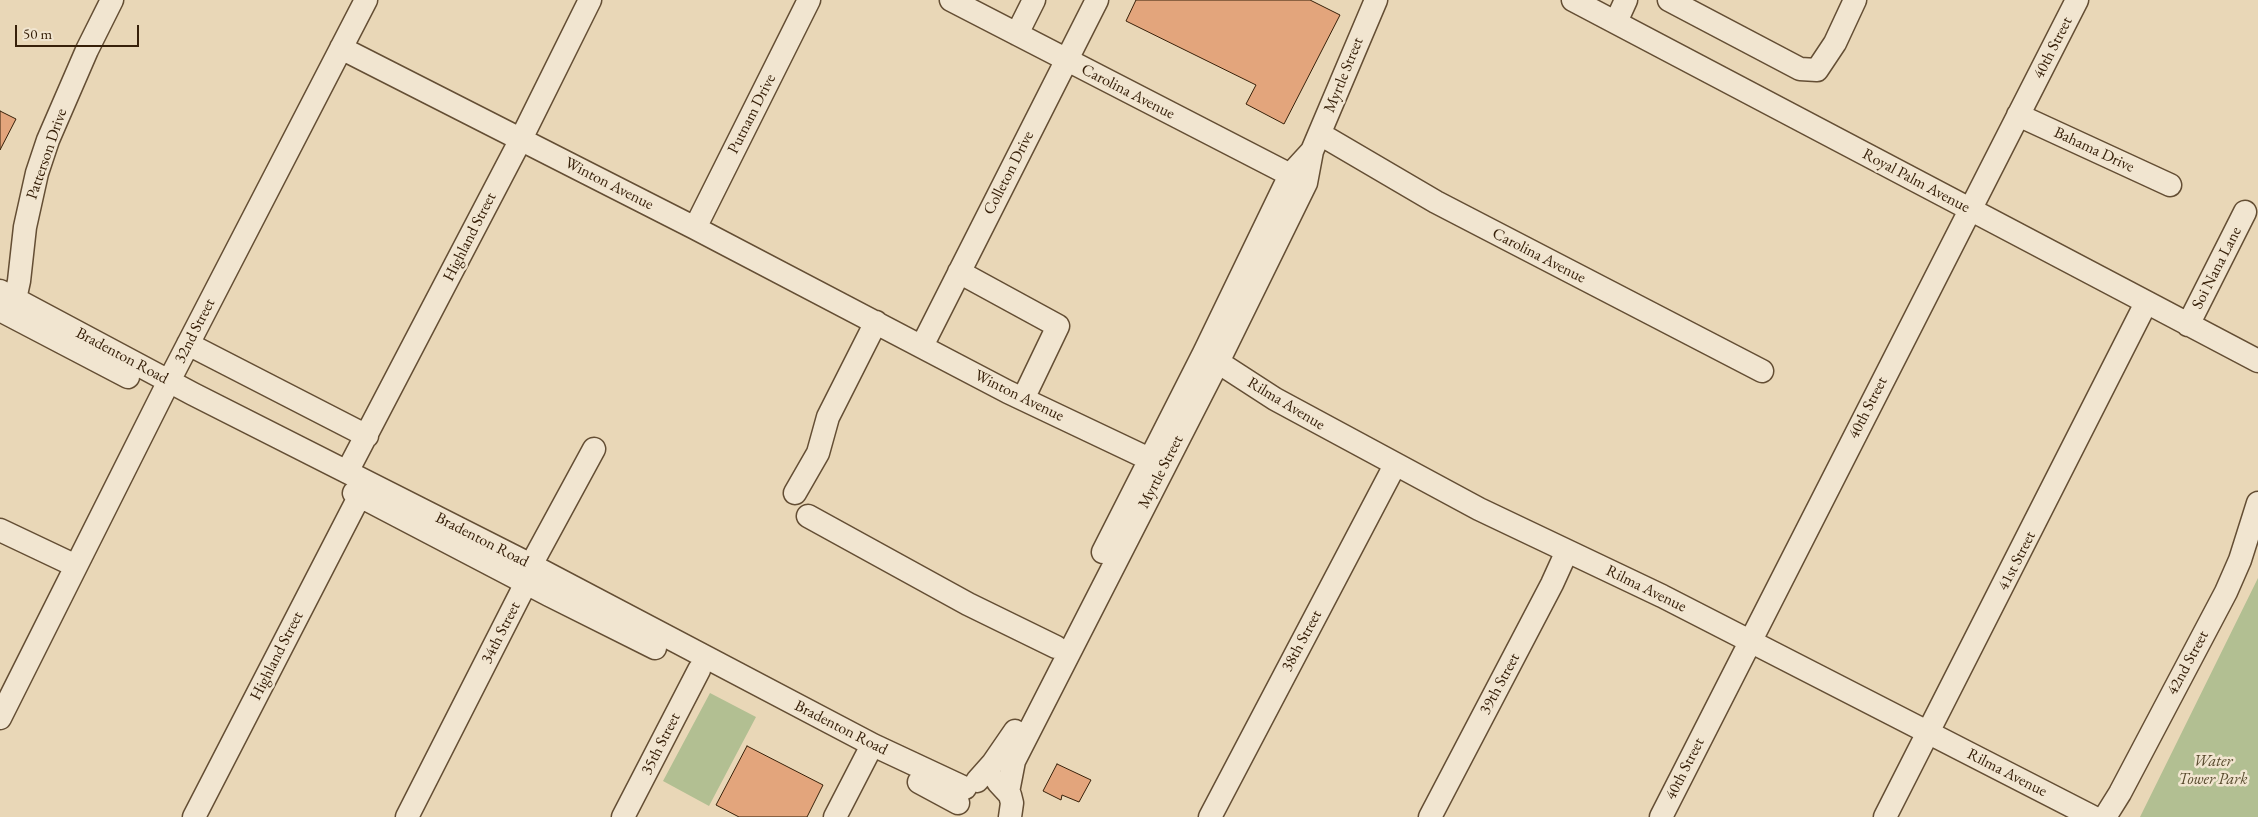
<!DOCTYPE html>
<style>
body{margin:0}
#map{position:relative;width:2258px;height:817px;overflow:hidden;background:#e9d7b7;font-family:"EB Garamond",serif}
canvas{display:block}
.scale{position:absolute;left:15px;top:25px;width:124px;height:22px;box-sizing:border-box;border:2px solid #372009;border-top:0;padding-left:6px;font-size:15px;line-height:18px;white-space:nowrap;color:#372009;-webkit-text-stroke:4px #f1e5d0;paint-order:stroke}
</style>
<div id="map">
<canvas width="2258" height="817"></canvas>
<div class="scale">50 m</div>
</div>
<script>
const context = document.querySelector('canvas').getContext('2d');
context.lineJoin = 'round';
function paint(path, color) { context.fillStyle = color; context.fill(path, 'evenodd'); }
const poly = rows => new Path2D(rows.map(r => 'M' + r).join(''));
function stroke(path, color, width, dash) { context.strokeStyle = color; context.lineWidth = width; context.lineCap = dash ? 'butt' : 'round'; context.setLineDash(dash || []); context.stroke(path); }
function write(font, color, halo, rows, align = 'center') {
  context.font = font + ' "EB Garamond",serif'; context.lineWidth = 5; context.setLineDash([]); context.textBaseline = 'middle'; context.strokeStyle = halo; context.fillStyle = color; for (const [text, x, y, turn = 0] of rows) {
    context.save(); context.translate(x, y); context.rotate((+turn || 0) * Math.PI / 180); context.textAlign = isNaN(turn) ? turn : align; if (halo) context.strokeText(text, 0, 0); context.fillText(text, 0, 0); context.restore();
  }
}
paint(poly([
 [2258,578,2258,817,2140,817],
 [710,693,756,717,709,806,663,781]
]), '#b2bf92');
const building = poly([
 [1136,0,1310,0,1340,15,1284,124,1246,104,1256,85,1126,21,1136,0],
 [0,111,16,119,0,150,0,111],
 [747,746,823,785,807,817,739,817,716,805,747,746],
 [1057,764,1091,780,1079,802,1062,795,1061,800,1043,791,1057,764]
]);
paint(building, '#e3a57c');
stroke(building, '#372009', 1);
const minor = poly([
 [951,0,1304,182],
 [1573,0,2258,361],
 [1669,0,1800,69,1817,70,1835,43,1855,0],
 [1616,22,1626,0],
 [1017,34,1034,0],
 [341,48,695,228,1008,392,1164,466],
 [2018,115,2170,185],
 [1320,134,1436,202,1762,371],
 [695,228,809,0],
 [959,272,1058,326,1023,399],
 [0,291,193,394,531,565,873,745,965,788],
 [0,310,128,377],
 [12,313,19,281,25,227,37,173,48,140,87,50,112,0],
 [2188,325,2245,212],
 [188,344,367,436],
 [922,346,1097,0],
 [1204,353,1275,399,1479,509,1662,596,2093,817],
 [347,472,521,139,590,0],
 [354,493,549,595,655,648],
 [795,493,818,453,828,417,876,322],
 [808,516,968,604,1056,647],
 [0,530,76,566],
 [1103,552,1204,353,1290,175,1312,151],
 [0,718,169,381,366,0],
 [977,781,993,763,1015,731],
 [919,782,958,803],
 [998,782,1010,795,1012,803,1010,817],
 [1008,792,1014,761,1218,362,1306,183,1312,151,1376,0],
 [194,817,360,495],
 [407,817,526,583,531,565,594,449],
 [623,817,699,670],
 [835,817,867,755],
 [1210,817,1395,465],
 [1430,817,1552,584,1567,551],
 [1661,817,2077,0],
 [1885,817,2146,303],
 [2105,817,2120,793,2226,592,2240,560,2258,503]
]);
stroke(minor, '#644e34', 25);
stroke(minor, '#f1e5d0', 22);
write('16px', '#372009', '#f1e5d0', [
 ["40th Street",2053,48,-63],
 ["Myrtle Street",1344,75,-68],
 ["Carolina Avenue",1128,92,27],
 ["Putnam Drive",752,114,-63],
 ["Bahama Drive",2094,150,25],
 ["Patterson Drive",47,154,-71],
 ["Colleton Drive",1009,173,-63],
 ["Royal Palm Avenue",1916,181,28],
 ["Winton Avenue",609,184,27],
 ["Highland Street",470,237,-63],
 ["Carolina Avenue",1539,256,27],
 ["Soi Nana Lane",2217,268,-63],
 ["32nd Street",195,331,-63],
 ["Bradenton Road",122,356,28],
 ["Winton Avenue",1019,396,26],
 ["Rilma Avenue",1286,404,31],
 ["40th Street",1868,408,-63],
 ["Myrtle Street",1161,472,-63],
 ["Bradenton Road",482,540,27],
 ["41st Street",2017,561,-63],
 ["Rilma Avenue",1646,589,26],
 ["34th Street",501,633,-63],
 ["38th Street",1302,641,-62],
 ["Highland Street",277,656,-63],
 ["42nd Street",2188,663,-62],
 ["39th Street",1500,684,-62],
 ["Bradenton Road",841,728,27],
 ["35th Street",661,744,-63],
 ["40th Street",1685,769,-63],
 ["Rilma Avenue",2007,773,27]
]);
write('italic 16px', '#56482b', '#f1e5d0', [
 ["Water",2213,762],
 ["Tower Park",2213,780]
]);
</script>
